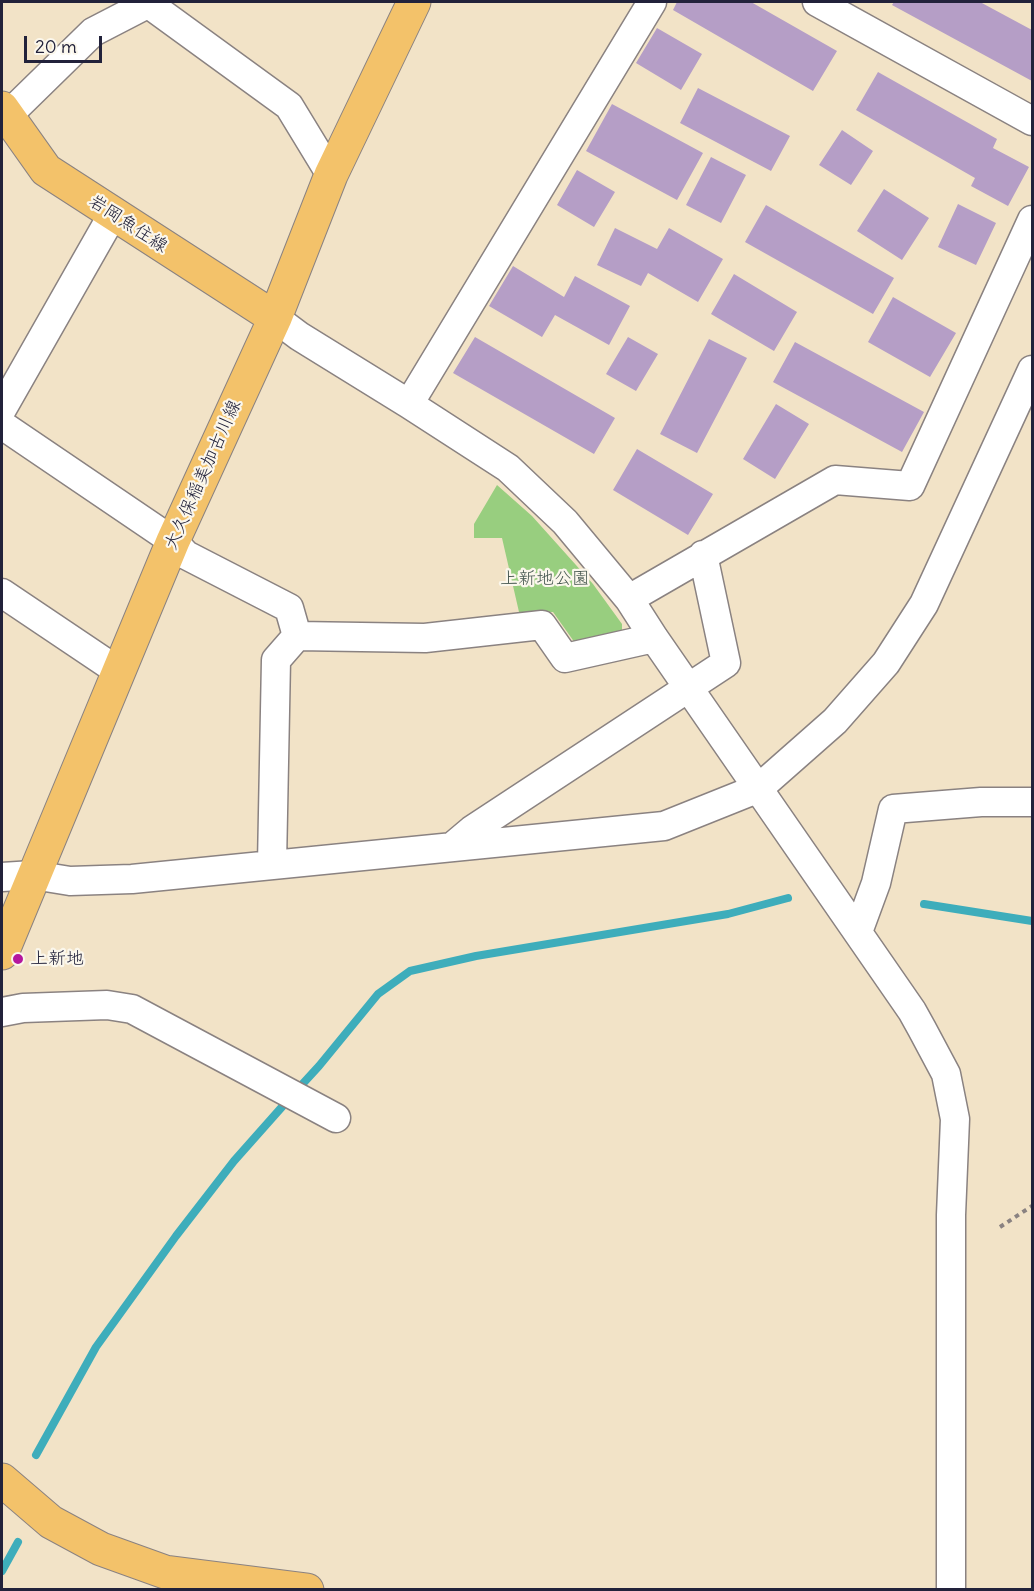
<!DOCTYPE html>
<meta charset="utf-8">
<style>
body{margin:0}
#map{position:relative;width:1034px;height:1591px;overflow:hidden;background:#f2e3c7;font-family:Delius,sans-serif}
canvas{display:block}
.frame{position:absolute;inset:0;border:3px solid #22223b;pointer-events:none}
.scale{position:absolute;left:24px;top:36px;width:78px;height:27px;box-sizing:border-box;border:3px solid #22223b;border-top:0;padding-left:8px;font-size:18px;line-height:21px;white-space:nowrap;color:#22223b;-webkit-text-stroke:4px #fbf7ec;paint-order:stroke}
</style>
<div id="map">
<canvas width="1034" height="1591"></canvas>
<div class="frame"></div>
<div class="scale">20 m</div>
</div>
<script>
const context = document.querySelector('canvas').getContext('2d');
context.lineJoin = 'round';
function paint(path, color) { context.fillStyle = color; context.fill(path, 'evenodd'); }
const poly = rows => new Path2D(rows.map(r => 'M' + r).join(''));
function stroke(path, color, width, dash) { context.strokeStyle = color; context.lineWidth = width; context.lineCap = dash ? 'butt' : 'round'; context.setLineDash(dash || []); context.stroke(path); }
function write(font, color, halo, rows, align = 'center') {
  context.font = font + ' Delius,"Klee One",sans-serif'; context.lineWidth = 4.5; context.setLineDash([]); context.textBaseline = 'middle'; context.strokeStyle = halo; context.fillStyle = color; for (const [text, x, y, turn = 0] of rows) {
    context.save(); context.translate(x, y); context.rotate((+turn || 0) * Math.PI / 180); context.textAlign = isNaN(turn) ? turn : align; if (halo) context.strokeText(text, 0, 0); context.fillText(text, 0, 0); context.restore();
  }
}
paint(poly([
 [497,485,532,516,593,584,622,624,622,634,575,643,553,612,519,612,502,538,474,538,474,524]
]), '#98ce7f');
stroke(poly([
 [924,904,1032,921],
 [297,1090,319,1066,378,994,410,971,476,956,728,914,788,898],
 [36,1455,96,1347,176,1236,234,1161,289,1099],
 [2,1571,18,1542]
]), '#3eadbb', 8);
paint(poly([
 [677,2,751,2,837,51,813,91,673,10],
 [894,2,980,2,1032,30,1032,81,892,5],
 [657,28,702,54,681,90,636,63],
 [878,72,997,139,993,148,1029,167,1008,206,971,186,975,178,856,110],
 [698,88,790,136,771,171,680,123],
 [612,104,703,153,677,200,586,151],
 [842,130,873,151,851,185,819,165],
 [711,157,746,175,721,223,686,205],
 [577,170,615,192,594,227,557,205],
 [884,189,929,218,902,260,857,231],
 [958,204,996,223,976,265,938,247],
 [766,205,894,278,873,314,745,242],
 [615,228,657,249,669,228,723,259,698,302,648,273,641,286,597,265],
 [513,266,564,297,575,276,630,306,609,345,555,315,542,337,489,306],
 [734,274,797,312,774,351,711,314],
 [893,297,956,333,930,377,868,342],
 [475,337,615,418,594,454,453,373],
 [628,337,658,354,636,391,606,374],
 [709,339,747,358,697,453,660,434],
 [795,342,924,412,902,452,773,382],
 [776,404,809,424,775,479,743,459],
 [637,449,713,494,688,535,613,490]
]), '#b59ec6');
const minor = poly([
 [146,2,289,106,331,175],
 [817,2,1032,121],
 [2,121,93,32,151,2],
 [275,318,299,336,409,404,508,468,565,522,629,599,654,638,912,1011,922,1029,946,1074,955,1119,951,1215,951,1590],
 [409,404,652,2],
 [2,409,113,214],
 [2,425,173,541,186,555,289,608,297,636],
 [2,593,118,671],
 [629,599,835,480,910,486,1032,220],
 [453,846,472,830,726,663,703,555],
 [272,864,276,660,297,636,425,638,542,625,565,658,654,638],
 [2,877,33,875,70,881,132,879,664,826,759,788,835,721,886,663,924,604,1032,370],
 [858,932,876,883,893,809,981,802,1032,802],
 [2,1012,23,1008,107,1005,132,1009,336,1118]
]);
const major = poly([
 [2,108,46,170,275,318],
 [2,953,173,541,275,318,331,175,414,2]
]);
const highway = poly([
 [2,1480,51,1522,101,1549,165,1572,307,1590]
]);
stroke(minor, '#8a8281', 31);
stroke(major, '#8a8281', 35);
stroke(highway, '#8a8281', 35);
stroke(poly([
 [1000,1227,1032,1206]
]), '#8a8281', 4, [4.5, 4.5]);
stroke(minor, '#fff', 28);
stroke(major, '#f3c26a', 33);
stroke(highway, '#f3c26a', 33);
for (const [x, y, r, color] of [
 [18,959,6,"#b5179e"]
]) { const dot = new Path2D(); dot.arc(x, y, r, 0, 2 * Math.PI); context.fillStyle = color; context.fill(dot); stroke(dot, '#fbf7ec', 2); }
write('18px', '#22223b', '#fbf7ec', [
 ["岩岡魚住線",128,224,33],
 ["大久保稲美加古川線",203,475,-66]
]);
write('18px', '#45564f', '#fbf7ec', [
 ["上新地公園",545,579]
]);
write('18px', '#22223b', '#fbf7ec', [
 ["上新地",30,959]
], 'left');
</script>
